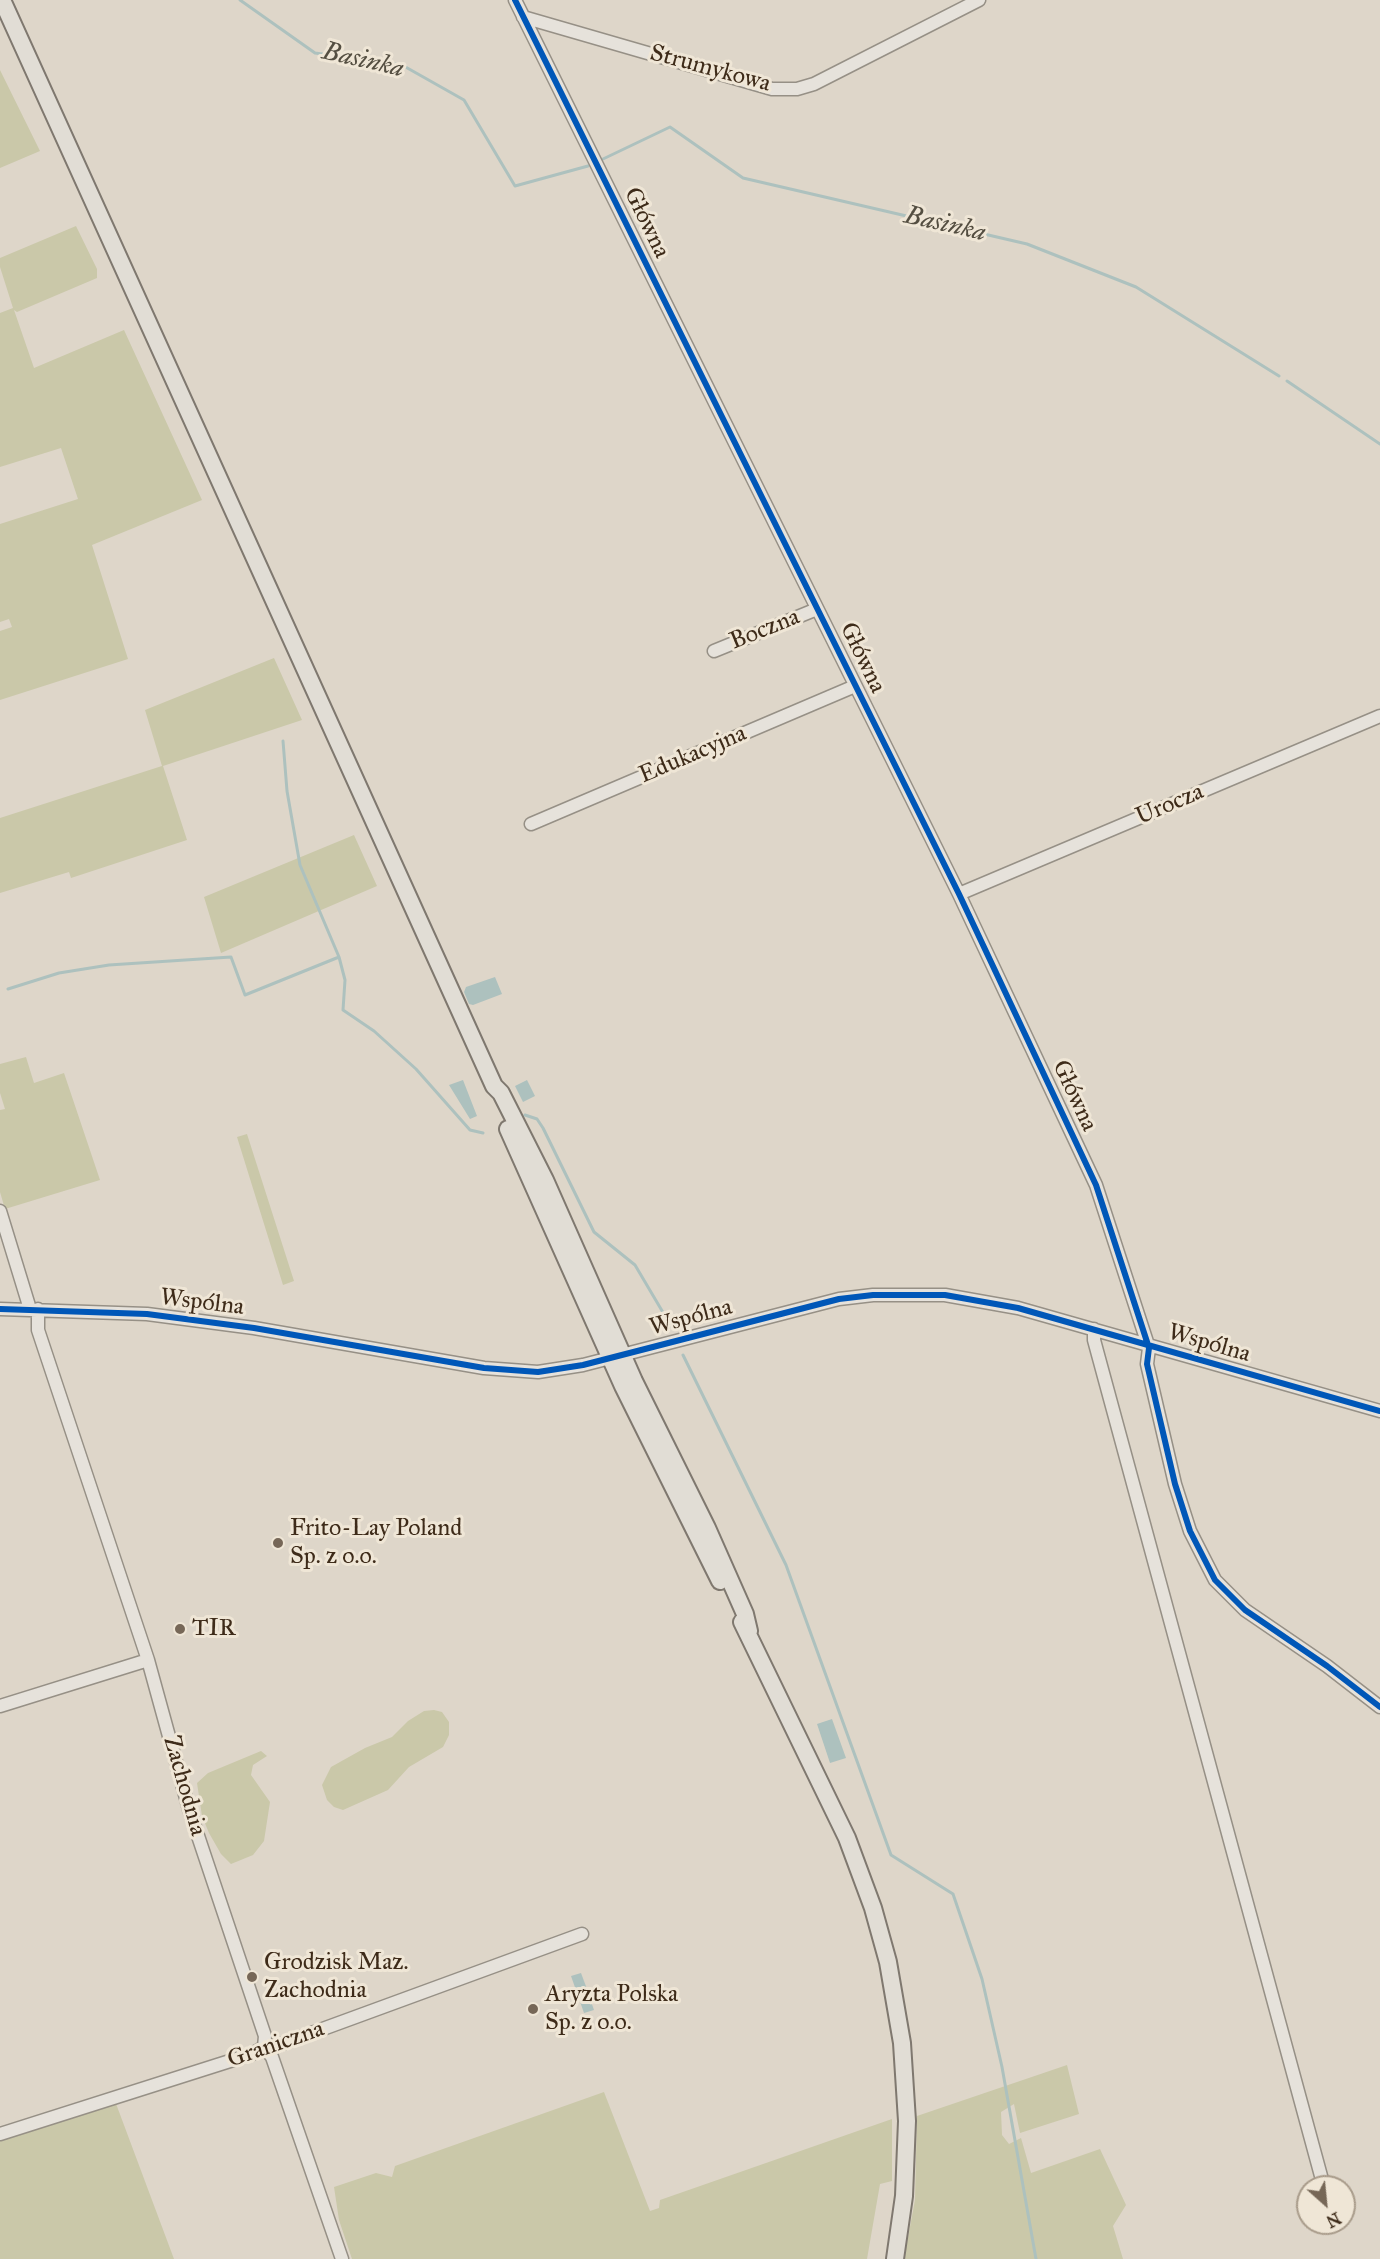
<!DOCTYPE html>
<meta charset="utf-8">
<style>
body{margin:0}
#map{position:relative;width:1380px;height:2259px;overflow:hidden;background:#ded6c9;font-family:"IM FELL Great Primer",serif}
canvas{display:block}
.north{position:absolute;left:1296px;top:2175px;width:60px;height:60px;box-sizing:border-box;background:#efe6d6;border:2px solid #a89b8a;border-radius:50%;rotate:153deg;font-size:16px;font-weight:700;line-height:24px;text-align:center;color:#3e2b19}
.north::after{content:'';display:block;margin:auto;width:21px;height:27px;background:#766757;clip-path:polygon(50% 0,100% 100%,50% 72%,0 100%)}
</style>
<div id="map">
<canvas width="1380" height="2259"></canvas>
<div class="north">N</div>
</div>
<script>
const context = document.querySelector('canvas').getContext('2d');
context.lineJoin = 'round';
function paint(path, color) { context.fillStyle = color; context.fill(path, 'evenodd'); }
const poly = rows => new Path2D(rows.map(r => 'M' + r).join(''));
function stroke(path, color, width, dash) { context.strokeStyle = color; context.lineWidth = width; context.lineCap = dash ? 'butt' : 'round'; context.setLineDash(dash || []); context.stroke(path); }
function write(font, color, halo, rows, align = 'center') {
  context.font = font + ' "IM FELL Great Primer",serif'; context.lineWidth = 6; context.setLineDash([]); context.textBaseline = 'middle'; context.strokeStyle = halo; context.fillStyle = color; for (const [text, x, y, turn = 0] of rows) {
    context.save(); context.translate(x, y); context.rotate((+turn || 0) * Math.PI / 180); context.textAlign = isNaN(turn) ? turn : align; if (halo) context.strokeText(text, 0, 0); context.fillText(text, 0, 0); context.restore();
  }
}
paint(poly([
 [0,70,40,151,0,168],
 [76,226,97,269,97,278,17,312,14,310,34,368,124,330,202,500,92,545,128,659,0,700,0,631,12,627,9,619,0,622,0,524,78,499,61,448,0,467,0,313,13,308,0,267,0,258],
 [274,658,302,720,163,766,187,840,71,878,69,872,0,893,0,818,162,766,145,710],
 [354,835,377,886,221,953,204,897],
 [26,1057,34,1083,64,1073,100,1180,5,1209,0,1192,0,1110,5,1109,0,1093,0,1064],
 [247,1134,294,1281,283,1285,237,1137],
 [434,1710,442,1712,449,1722,449,1735,443,1747,409,1767,388,1790,343,1810,334,1807,327,1800,322,1785,331,1767,365,1748,392,1737,408,1721,424,1711],
 [261,1751,267,1756,253,1765,251,1775,270,1802,264,1841,253,1855,231,1864,221,1854,209,1833,202,1816,197,1783,208,1773],
 [1067,2065,1079,2114,1020,2133,1014,2104,1001,2112,1002,2135,1009,2144,1021,2138,1031,2173,1100,2149,1126,2205,1113,2226,1123,2259,904,2259,915,2200,917,2116],
 [604,2092,650,2211,659,2208,660,2200,892,2119,892,2181,880,2184,867,2259,352,2259,339,2220,334,2187,376,2173,392,2177,395,2166],
 [115,2101,174,2259,0,2259,0,2140]
]), '#cac8a9');
paint(poly([
 [495,977,502,994,473,1005,469,1004,464,992,466,987],
 [463,1080,477,1116,470,1119,449,1085],
 [527,1080,535,1096,523,1102,515,1086],
 [832,1719,846,1758,830,1763,817,1724],
 [581,1973,587,1989,584,1990,585,1994,588,1993,594,2010,584,2013,571,1976]
]), '#adc1be');
stroke(poly([
 [240,0,315,53,402,65,464,100,515,186,588,166],
 [603,159,670,127,743,178,1027,244,1136,287,1279,376],
 [1287,381,1380,444],
 [283,741,287,791,300,865,339,957],
 [8,989,59,973,109,965,231,957,245,995,339,957,345,980,343,1010,374,1031,416,1069,470,1130,483,1133],
 [525,1115,537,1119,543,1128,594,1232,635,1265,671,1326],
 [683,1355,786,1565,891,1855,953,1894,982,1979,1002,2067,1036,2259]
]), '#adc1be', 3);
const minor = poly([
 [515,0,959,894,1096,1185,1149,1348,1147,1364,1175,1484,1190,1531,1215,1580,1245,1610,1327,1666,1380,1707],
 [523,17,772,89,797,89,814,84,979,0],
 [714,651,817,609],
 [531,824,855,686],
 [959,894,1380,716],
 [0,1211,30,1309],
 [0,1309,147,1314,254,1328,484,1368,538,1372,583,1365,839,1299,873,1295,945,1295,1018,1308,1380,1411],
 [38,1309,38,1330,148,1660,189,1809,265,2036,264,2047,272,2057,342,2259],
 [1094,1329,1094,1340,1324,2187],
 [0,1706,148,1660],
 [0,2134,252,2054,264,2047,279,2045,582,1934]
]);
const major = poly([
 [2,0,494,1086,501,1093,545,1180,634,1381,707,1528,745,1614,749,1631],
 [508,1129,623,1386,720,1581],
 [742,1622,847,1838,873,1908,888,1962,902,2043,907,2121,904,2196,895,2259]
]);
stroke(minor, '#969086', 15);
stroke(major, '#7f786f', 20);
stroke(minor, '#e6e2db', 12);
stroke(major, '#e1ddd5', 16);
stroke(poly([
 [515,0,959,894,1096,1185,1149,1348,1147,1364,1175,1484,1190,1531,1215,1580,1245,1610,1327,1666,1380,1707],
 [0,1309,147,1314,254,1328,484,1368,538,1372,583,1365,839,1299,873,1295,945,1295,1018,1308,1380,1411]
]), '#0057b8', 6);
for (const [x, y, r, color] of [
 [278,1543,6,"#766757"],
 [180,1629,6,"#766757"],
 [252,1977,6,"#766757"],
 [533,2009,6,"#766757"]
]) { const dot = new Path2D(); dot.arc(x, y, r, 0, 2 * Math.PI); context.fillStyle = color; context.fill(dot); stroke(dot, '#efe6d6', 2); }
write('24px', '#3e2b19', '#efe6d6', [
 ["Strumykowa",710,69,15],
 ["Główna",646,223,64],
 ["Boczna",765,630,-22],
 ["Główna",862,658,64],
 ["Edukacyjna",693,755,-23],
 ["Urocza",1170,805,-23],
 ["Główna",1074,1096,65],
 ["Wspólna",202,1303,7],
 ["Wspólna",691,1318,-15],
 ["Wspólna",1209,1344,16],
 ["Zachodnia",184,1786,74],
 ["Graniczna",276,2045,-19]
]);
write('24px', '#3e2b19', '#efe6d6', [
 ["Frito-Lay Poland",290,1529],
 ["Sp. z o.o.",290,1557],
 ["TIR",192,1629],
 ["Grodzisk Maz.",264,1963],
 ["Zachodnia",264,1991],
 ["Aryzta Polska",545,1995],
 ["Sp. z o.o.",545,2023]
], 'left');
write('italic 26px', '#544e41', '#efe6d6', [
 ["Basinka",363,61,13],
 ["Basinka",945,225,13]
]);
</script>
